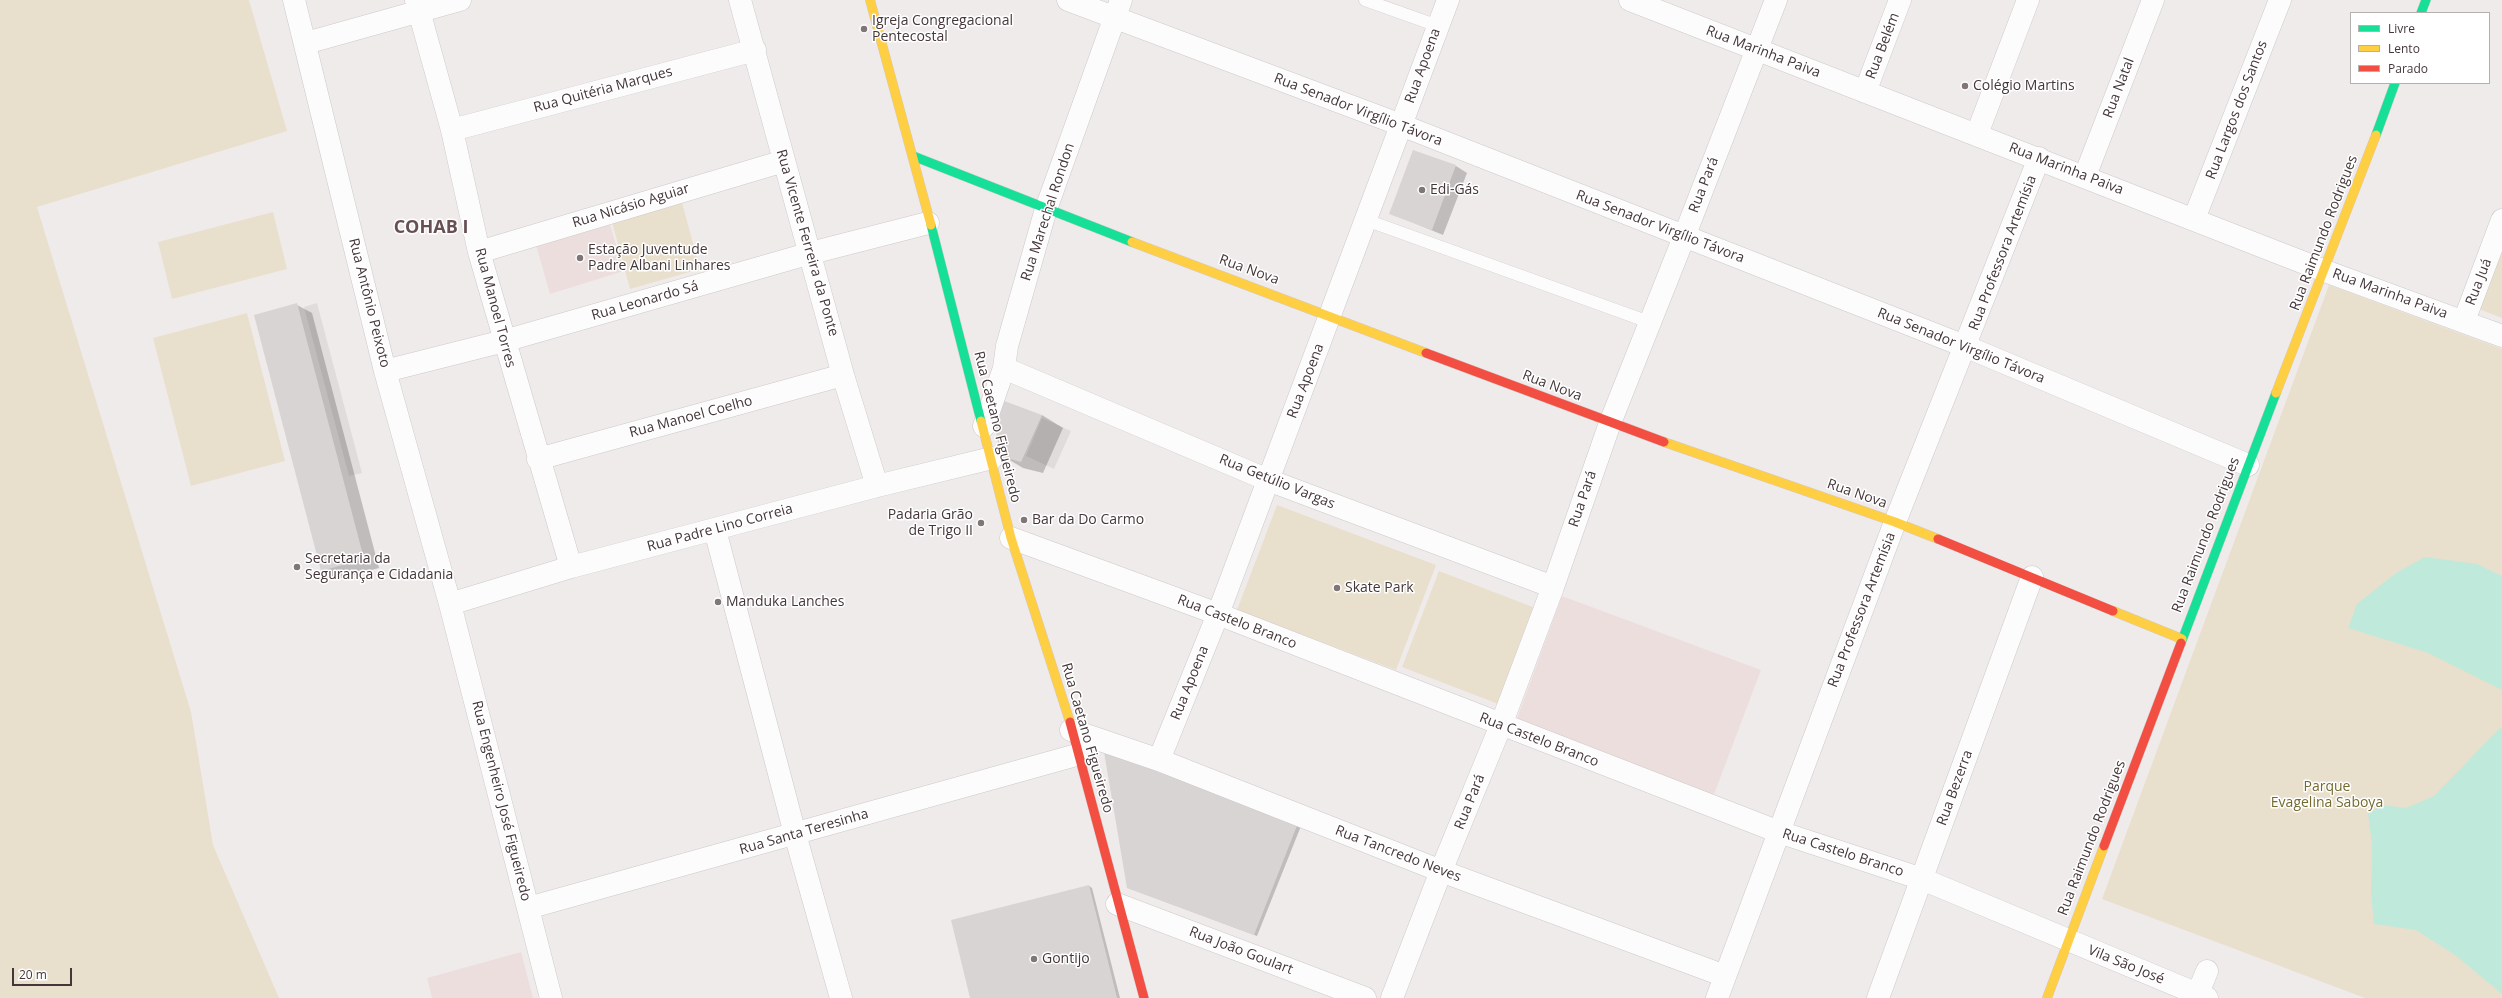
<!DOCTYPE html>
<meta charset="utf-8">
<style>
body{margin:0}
#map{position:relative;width:2502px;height:998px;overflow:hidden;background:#f0ebeb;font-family:"Open Sans",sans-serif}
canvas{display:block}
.legend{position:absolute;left:2350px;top:12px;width:140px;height:72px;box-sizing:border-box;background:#fff;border:1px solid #b5afb0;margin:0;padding:5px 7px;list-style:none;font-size:12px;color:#453739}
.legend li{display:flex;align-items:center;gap:8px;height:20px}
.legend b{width:20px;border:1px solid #b5afb0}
.scale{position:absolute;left:12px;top:968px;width:60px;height:18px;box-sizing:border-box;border:2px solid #453739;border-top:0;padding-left:5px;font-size:12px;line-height:14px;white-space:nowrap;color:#453739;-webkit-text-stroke:3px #fff;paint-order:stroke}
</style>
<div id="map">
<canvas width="2502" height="998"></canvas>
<ul class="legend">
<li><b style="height:5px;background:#16e098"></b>Livre</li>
<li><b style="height:5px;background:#ffcf43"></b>Lento</li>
<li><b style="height:5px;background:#f24e42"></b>Parado</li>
</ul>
<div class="scale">20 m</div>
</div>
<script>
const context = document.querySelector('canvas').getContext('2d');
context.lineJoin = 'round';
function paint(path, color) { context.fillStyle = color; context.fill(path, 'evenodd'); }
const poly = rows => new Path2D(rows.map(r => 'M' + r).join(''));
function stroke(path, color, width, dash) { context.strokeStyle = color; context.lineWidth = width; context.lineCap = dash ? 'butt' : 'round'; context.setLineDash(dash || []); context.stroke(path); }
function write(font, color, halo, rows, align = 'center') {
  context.font = font + ' "Open Sans",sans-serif'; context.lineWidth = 3; context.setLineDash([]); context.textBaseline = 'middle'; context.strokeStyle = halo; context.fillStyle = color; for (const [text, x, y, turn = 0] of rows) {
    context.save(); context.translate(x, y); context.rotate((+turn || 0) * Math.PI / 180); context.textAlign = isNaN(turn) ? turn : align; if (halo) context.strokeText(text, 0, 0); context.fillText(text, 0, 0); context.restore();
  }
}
paint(poly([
 [609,222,624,271,550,294,536,245],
 [1562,596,1761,670,1713,797,1515,724],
 [521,952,533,998,432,998,427,978]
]), '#eddede');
paint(poly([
 [0,0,249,0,287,131,37,207,191,712,213,845,279,998,0,998],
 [681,199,700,269,630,289,611,218],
 [273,212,287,269,172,299,158,242],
 [2502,252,2502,318,2479,309],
 [2329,285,2502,349,2502,998,2365,998,2102,899],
 [247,313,285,461,191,486,153,338],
 [1277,505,1436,565,1396,670,1237,610],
 [1439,571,1538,609,1501,705,1402,667]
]), '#e9dfcd');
paint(poly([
 [317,303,362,473,349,476,304,307],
 [1042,418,1071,431,1054,469,1026,456]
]), '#e1dcdc');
paint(poly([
 [2425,557,2477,564,2502,576,2502,690,2428,653,2348,628,2357,604,2396,573],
 [2500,728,2502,729,2502,994,2455,955,2416,930,2374,924,2371,894,2372,844,2368,814,2382,805,2406,808,2434,796]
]), '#bfeadb');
paint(poly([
 [1456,166,1467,173,1443,235,1390,213],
 [297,305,312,313,379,568,337,579,322,570],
 [1042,415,1063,428,1043,473,1023,468,1001,455],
 [1105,754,1301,826,1257,936,1128,888],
 [1089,886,1092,888,1120,998,971,998]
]), '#0003');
paint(poly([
 [1413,150,1456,165,1432,230,1389,214],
 [297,303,364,559,321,571,254,315],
 [999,399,1042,415,1021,462,1000,456,993,411],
 [1104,752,1298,823,1254,935,1127,888],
 [1089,885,1117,998,970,998,951,920]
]), '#d9d4d4');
const lane = poly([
 [1365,0,1438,26],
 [1366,220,1649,322]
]);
const street = poly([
 [294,0,385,371,450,604,551,998],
 [416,0,452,130,479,252,571,567],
 [740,0,843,375,877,486],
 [1068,0,1401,125,1967,347,2248,465],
 [1630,0,2325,271,2502,336],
 [306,43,460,0],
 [1865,92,1900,0],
 [452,130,755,50],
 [1977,134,2028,0],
 [2085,176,2153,0],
 [2194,219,2280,0],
 [479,252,784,161],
 [2464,321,2502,220],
 [1004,368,1268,480,1553,587],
 [385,371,504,341,811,253,928,223],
 [984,426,1004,368,1007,346,1046,209,1121,0],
 [538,459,843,375],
 [715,530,795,834,841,998],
 [1011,538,1218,614,1779,832,1922,879,2207,998],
 [450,604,571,567,877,486,992,458],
 [1071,730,1159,760,1441,871,1725,976],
 [1159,760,1218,614,1448,0],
 [1117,904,1365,998],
 [528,908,1080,754],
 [1392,998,1441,871,1501,725,1553,587,1610,423,1684,237,1776,0],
 [1717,998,1895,522,2039,158],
 [1878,998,2032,577],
 [2196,998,2207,971]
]);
const fast = poly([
 [2421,13,2426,0],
 [2376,135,2395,83],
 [913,156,1132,242],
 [931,225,981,421],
 [2181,643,2276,393]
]);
const slow = poly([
 [870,0,931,225],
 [1132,242,1426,353],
 [2276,393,2376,135],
 [981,421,1011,538,1070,722],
 [1664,442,1895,522,1938,539],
 [2113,611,2182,639],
 [2047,998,2104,846]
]);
const jam = poly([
 [1426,353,1664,442],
 [1938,539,2113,611],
 [1070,722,1144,998],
 [2104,846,2181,643]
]);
stroke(lane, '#cec9c9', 13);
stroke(street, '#cec9c9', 23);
stroke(fast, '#d4c8c8', 10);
stroke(slow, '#d4c8c8', 10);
stroke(jam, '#d4c8c8', 10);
stroke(lane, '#fdfcfc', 12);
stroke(street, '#fdfcfc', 22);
stroke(fast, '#16e098', 9);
stroke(slow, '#ffcf43', 9);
stroke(jam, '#f24e42', 9);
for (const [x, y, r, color] of [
 [864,29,4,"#817677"],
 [1965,86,4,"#817677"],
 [1422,190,4,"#817677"],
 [580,258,4,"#817677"],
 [1024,520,4,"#817677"],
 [981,523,4,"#817677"],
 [297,567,4,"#817677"],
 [1337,588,4,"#817677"],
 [718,602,4,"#817677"],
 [1034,959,4,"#817677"]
]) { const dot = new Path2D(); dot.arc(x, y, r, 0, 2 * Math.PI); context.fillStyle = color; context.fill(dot); stroke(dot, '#fff', 1.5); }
write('14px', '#453739', '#fff', [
 ["Igreja Congregacional",872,21],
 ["Pentecostal",872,37],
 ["Colégio Martins",1973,86],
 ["Edi-Gás",1430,190],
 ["Estação Juventude",588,250],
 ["Padre Albani Linhares",588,266],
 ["Padaria Grão",973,515,"right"],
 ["de Trigo II",973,531,"right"],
 ["Bar da Do Carmo",1032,520],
 ["Secretaria da",305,559],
 ["Segurança e Cidadania",305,575],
 ["Skate Park",1345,588],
 ["Manduka Lanches",726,602],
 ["Gontijo",1042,959]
], 'left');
write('14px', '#453739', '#fff', [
 ["Rua Belém",1883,46,-69],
 ["Rua Marinha Paiva",1763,52,21],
 ["Rua Apoena",1423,66,-70],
 ["Rua Natal",2119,88,-69],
 ["Rua Quitéria Marques",603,90,-15],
 ["Rua Senador Virgílio Távora",1358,110,21],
 ["Rua Largos dos Santos",2237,110,-69],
 ["Rua Marinha Paiva",2066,169,21],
 ["Rua Pará",1704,185,-69],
 ["Rua Nicásio Aguiar",631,206,-17],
 ["Rua Marechal Rondon",1048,212,-72],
 ["Rua Senador Virgílio Távora",1660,227,21],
 ["Rua Raimundo Rodrigues",2324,233,-69],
 ["Rua Vicente Ferreira da Ponte",807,243,74],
 ["Rua Professora Artemísia",2003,253,-69],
 ["Rua Nova",1249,270,20],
 ["Rua Juá",2479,282,-69],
 ["Rua Marinha Paiva",2390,294,20],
 ["Rua Leonardo Sá",645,301,-16],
 ["Rua Antônio Peixoto",369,303,76],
 ["Rua Manoel Torres",495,308,75],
 ["Rua Senador Virgílio Távora",1961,346,22],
 ["Rua Apoena",1306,381,-69],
 ["Rua Nova",1552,386,21],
 ["Rua Manoel Coelho",691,417,-15],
 ["Rua Caetano Figueiredo",997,427,76],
 ["Rua Getúlio Vargas",1277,482,22],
 ["Rua Nova",1857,494,19],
 ["Rua Pará",1583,499,-71],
 ["Rua Padre Lino Correia",720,528,-15],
 ["Rua Raimundo Rodrigues",2206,535,-69],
 ["Rua Professora Artemísia",1862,610,-69],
 ["Rua Castelo Branco",1237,622,21],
 ["Rua Apoena",1190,683,-68],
 ["Rua Caetano Figueiredo",1087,738,74],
 ["Rua Castelo Branco",1539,740,21],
 ["Rua Bezerra",1955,788,-70],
 ["Rua Engenheiro José Figueiredo",501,801,76],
 ["Rua Pará",1470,802,-68],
 ["Rua Santa Teresinha",804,832,-16],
 ["Rua Raimundo Rodrigues",2092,838,-69],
 ["Rua Castelo Branco",1843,853,18],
 ["Rua Tancredo Neves",1398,854,21],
 ["Rua João Goulart",1241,951,21],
 ["Vila São José",2126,965,22]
]);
write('14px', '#726a30', '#fff', [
 ["Parque",2327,787],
 ["Evagelina Saboya",2327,803]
]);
write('bold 18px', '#675053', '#fff', [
 ["COHAB I",431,228]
]);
</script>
